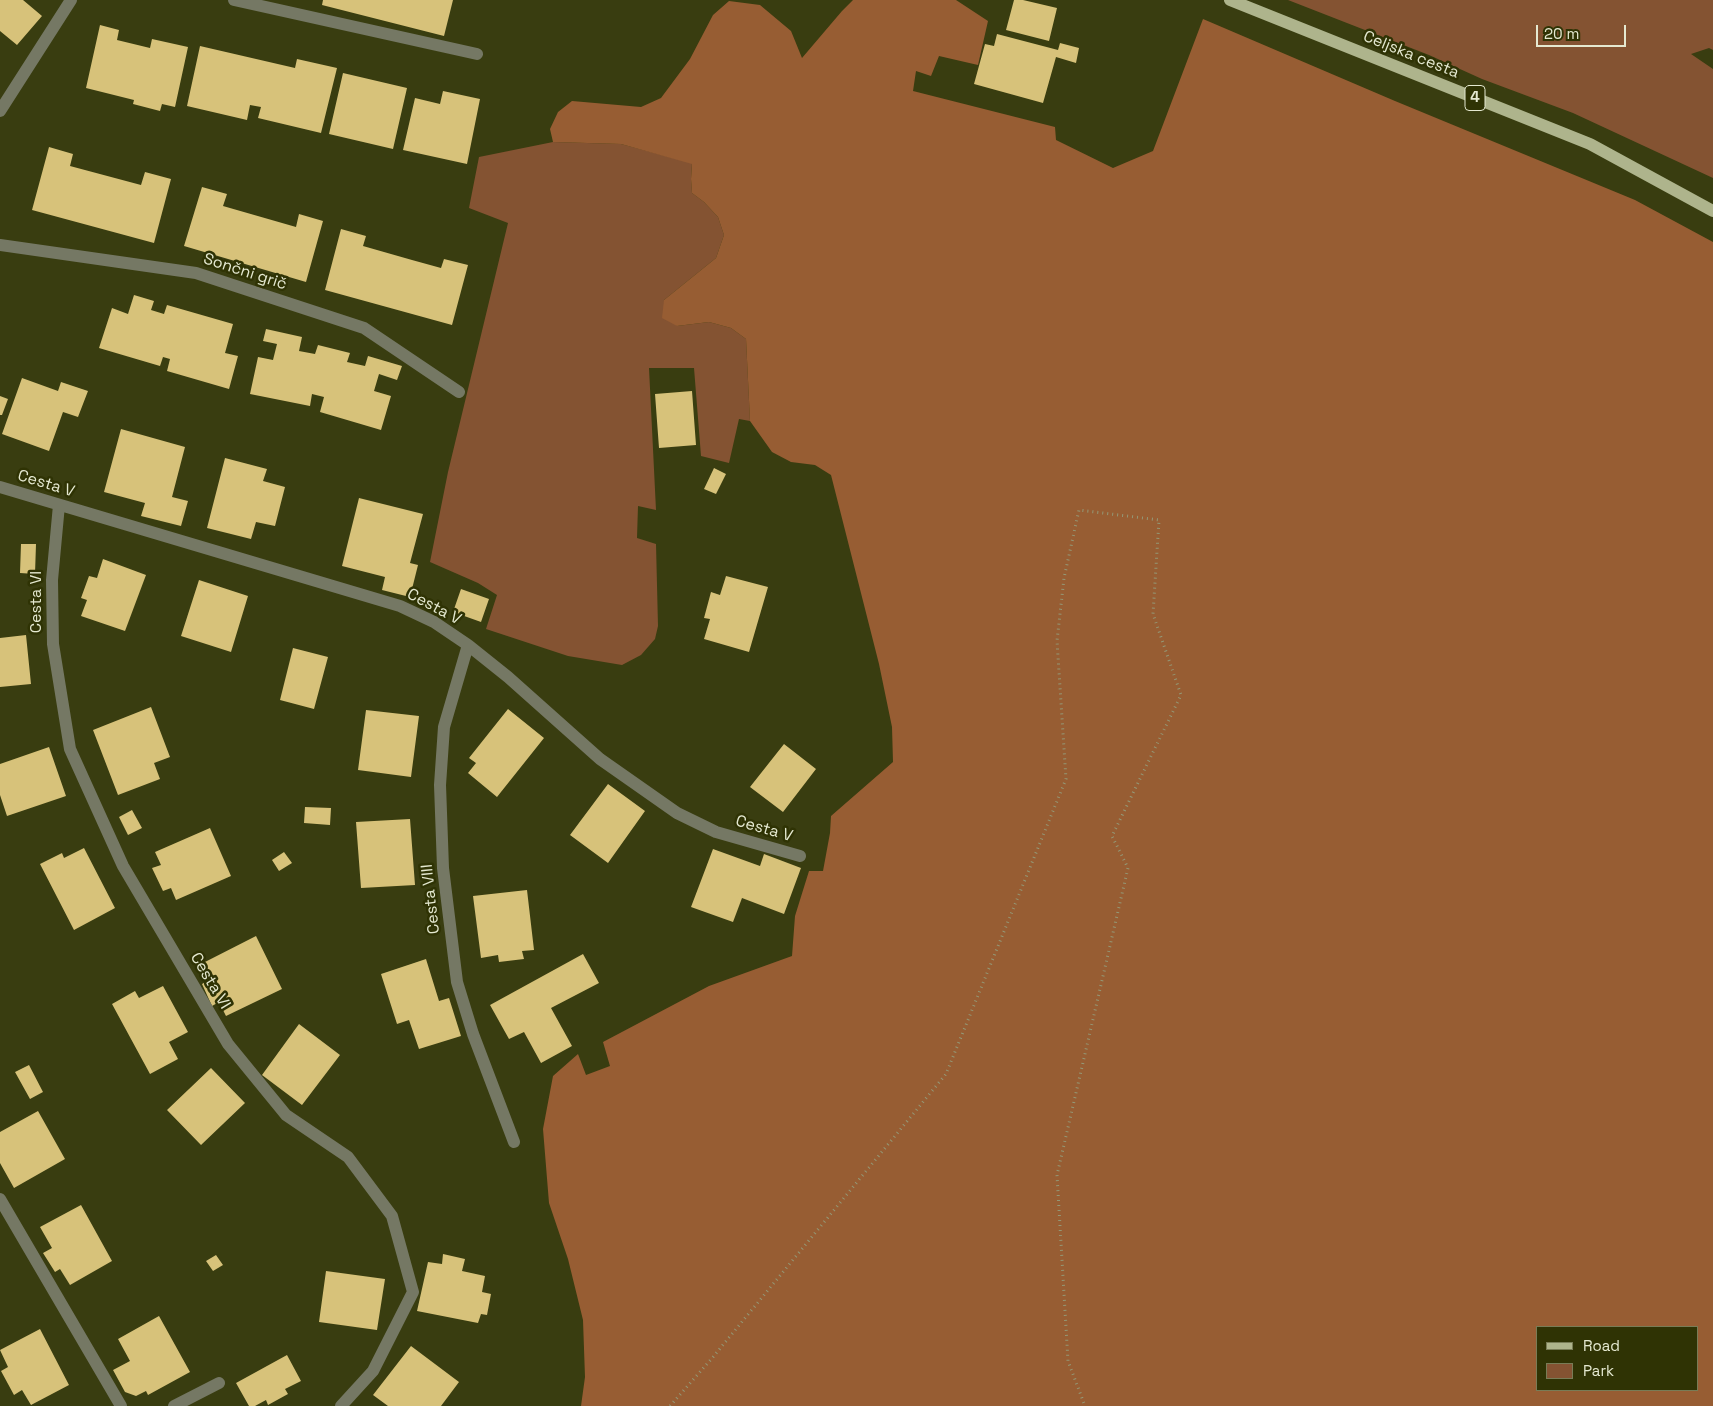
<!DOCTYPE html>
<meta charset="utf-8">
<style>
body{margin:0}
#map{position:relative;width:1713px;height:1406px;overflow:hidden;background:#393d10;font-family:"Space Grotesk",sans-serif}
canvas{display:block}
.legend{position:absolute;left:1536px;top:1326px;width:162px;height:65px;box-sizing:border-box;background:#2f3304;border:1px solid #787c56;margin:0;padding:6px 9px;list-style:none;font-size:15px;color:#e5e9d1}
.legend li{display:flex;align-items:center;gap:10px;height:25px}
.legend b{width:25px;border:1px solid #787c56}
.scale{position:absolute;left:1536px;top:25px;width:90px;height:22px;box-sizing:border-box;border:2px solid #e5e9d1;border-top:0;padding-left:6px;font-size:15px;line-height:18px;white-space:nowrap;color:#e5e9d1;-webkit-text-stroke:4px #2f3304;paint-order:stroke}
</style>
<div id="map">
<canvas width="1713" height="1406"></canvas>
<ul class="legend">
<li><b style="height:6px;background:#aeb48c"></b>Road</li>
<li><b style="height:14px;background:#845332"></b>Park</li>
</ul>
<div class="scale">20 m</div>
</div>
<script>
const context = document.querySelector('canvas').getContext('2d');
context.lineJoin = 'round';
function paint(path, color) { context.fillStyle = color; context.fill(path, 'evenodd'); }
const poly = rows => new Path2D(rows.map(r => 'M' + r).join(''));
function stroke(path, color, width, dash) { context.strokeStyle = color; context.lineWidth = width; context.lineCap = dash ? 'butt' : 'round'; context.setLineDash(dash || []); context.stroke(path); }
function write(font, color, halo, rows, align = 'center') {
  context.font = font + ' "Space Grotesk",sans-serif'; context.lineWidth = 5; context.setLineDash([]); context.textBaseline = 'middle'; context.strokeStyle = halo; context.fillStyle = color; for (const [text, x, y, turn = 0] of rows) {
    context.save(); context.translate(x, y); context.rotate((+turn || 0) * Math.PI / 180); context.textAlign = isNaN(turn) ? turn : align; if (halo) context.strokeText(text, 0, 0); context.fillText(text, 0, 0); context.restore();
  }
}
paint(poly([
 [1288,0,1713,0,1713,50,1709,48,1691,54,1713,69,1713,178,1573,113,1482,79,1429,55],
 [553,142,621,144,692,163,691,179,692,193,704,202,718,217,724,235,716,258,664,300,677,326,709,322,731,328,746,339,750,421,739,419,729,463,701,456,694,368,649,368,656,510,638,506,637,538,656,544,658,626,655,639,641,655,622,665,568,656,486,629,497,595,478,583,430,562,448,472,508,223,469,208,479,157]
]), '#845332');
paint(poly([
 [853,0,956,0,988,21,978,65,939,56,931,76,916,71,913,91,1055,127,1056,140,1113,168,1153,151,1203,19,1395,101,1635,200,1713,242,1713,1406,581,1406,585,1377,583,1320,568,1259,549,1203,543,1129,553,1076,578,1054,586,1075,610,1066,603,1042,709,986,792,956,795,916,809,871,823,871,830,833,831,816,893,762,892,727,879,664,831,475,815,465,791,462,772,452,750,421,746,339,731,328,709,322,677,326,662,318,664,300,716,258,724,235,718,217,704,202,692,193,691,179,692,164,621,144,553,142,550,129,558,112,572,101,641,107,661,98,690,59,713,15,729,1,760,5,791,31,802,58,842,11],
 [1537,1327,1697,1327,1697,1390,1537,1390]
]), '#975d33');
paint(poly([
 [0,0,23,0,42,16,17,45,0,31],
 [323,0,453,0,444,36,322,5],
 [1014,0,1023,0,1057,8,1049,41,1006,30],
 [100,25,119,30,117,40,150,48,152,39,188,47,175,107,162,104,160,111,133,104,134,100,86,88],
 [997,34,1058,50,1060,43,1079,48,1076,63,1056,57,1043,103,974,84,985,44,994,46],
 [200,46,295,68,297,59,337,68,321,133,258,118,261,107,250,105,247,120,187,106],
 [343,73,407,88,393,149,329,134],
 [443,91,480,99,467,164,403,150,415,98,440,104],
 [49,147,73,154,70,166,141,185,145,172,171,179,154,243,32,210],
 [202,187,227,194,223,206,296,227,299,214,323,221,306,282,184,246],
 [341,229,366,236,363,246,412,260,441,268,444,259,468,265,452,325,325,290],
 [134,295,154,301,151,310,164,314,167,305,233,324,225,353,238,356,229,389,167,371,170,359,163,357,160,366,99,348,112,308,128,314],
 [266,329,302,337,299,351,315,354,318,345,350,353,347,362,365,366,368,356,402,366,397,380,379,374,374,391,391,396,381,430,320,412,324,397,312,394,310,406,250,394,258,357,273,360,277,344,263,341],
 [22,378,58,391,61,382,88,391,78,417,63,412,49,451,2,434],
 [692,391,696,445,659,448,655,394],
 [0,396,8,399,2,415,0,415],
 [121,429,185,447,172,497,188,501,181,526,141,516,145,503,104,492],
 [225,458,267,469,263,481,285,487,275,526,256,522,251,539,207,528],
 [714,468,726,474,716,494,704,489],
 [359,498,423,514,410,563,418,565,410,597,382,590,385,577,342,566],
 [21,544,36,544,35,574,20,573],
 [103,559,146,575,125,631,81,616,87,600,81,598,89,576,97,578],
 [726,576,768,587,749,652,704,639,710,619,704,618,711,592,720,595],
 [199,580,248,596,231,652,181,636],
 [461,589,489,599,481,622,453,612],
 [26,635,31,684,0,687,0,638],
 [293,648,328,657,314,709,280,700],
 [151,707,170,757,154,763,160,779,118,795,93,730],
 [508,709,544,738,497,797,468,773,476,763,469,758],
 [366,710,419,716,411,777,358,770],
 [784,744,816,769,783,812,750,787],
 [49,747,66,796,7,816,0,795,0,764],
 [608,784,645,811,608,863,570,835],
 [305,807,331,808,330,825,304,823],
 [132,810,142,828,128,835,119,817],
 [410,819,415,885,361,888,356,822],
 [210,828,231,876,176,900,171,888,163,891,152,868,161,865,155,852],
 [84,848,115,908,74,930,40,864,62,853,64,858],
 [713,849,760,866,764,854,801,868,784,914,742,898,733,922,691,907],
 [284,852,292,863,279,871,272,860],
 [527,890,534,950,522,951,524,959,499,962,498,955,481,958,473,896],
 [256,936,282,989,226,1016,219,1002,212,1006,202,984,211,979,203,963],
 [583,954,599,983,551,1008,572,1046,541,1063,524,1032,509,1039,490,1005],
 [426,959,439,1001,449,998,461,1036,419,1049,409,1020,397,1024,381,974],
 [163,986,188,1032,169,1042,178,1059,150,1074,112,1004,135,991,139,998],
 [299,1024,340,1055,302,1105,262,1075],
 [29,1065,43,1092,30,1099,15,1072],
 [211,1068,245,1103,201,1145,167,1110],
 [38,1111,65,1159,14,1188,0,1163,0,1132],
 [81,1205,112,1261,70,1285,60,1269,55,1272,43,1253,52,1248,40,1227],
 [443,1254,465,1259,462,1271,485,1276,482,1292,491,1294,487,1315,481,1314,478,1323,417,1311,428,1262,442,1264],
 [216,1255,223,1265,213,1271,206,1261],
 [326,1271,385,1279,377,1330,319,1322],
 [159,1316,190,1372,148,1395,146,1391,136,1396,125,1392,113,1370,130,1361,118,1339],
 [40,1329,69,1385,31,1405,22,1390,14,1395,1,1371,8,1367,0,1350],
 [411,1346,459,1382,441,1406,388,1406,373,1395],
 [287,1355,301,1381,285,1389,288,1394,268,1405,266,1400,255,1406,249,1406,236,1383]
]), '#d7c27a');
stroke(poly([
 [670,1406,713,1357,946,1074,1066,779,1057,641,1064,578,1079,510,1159,520,1153,614,1181,695,1112,836,1128,868,1057,1175,1068,1361,1085,1406]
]), '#949876', 3, [1, 4]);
stroke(poly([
 [234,0,477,54],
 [0,111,71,0],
 [0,245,196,273,364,328,459,392],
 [0,487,400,606,434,622,468,645,508,677,600,759,677,813,716,832,800,856],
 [59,505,52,580,53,644,70,749,123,866,228,1044,286,1115,348,1157,392,1216,413,1292,373,1371,341,1406],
 [468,645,444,727,440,785,443,868,457,982,473,1034,514,1142],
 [0,1199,121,1406],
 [174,1406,219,1383]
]), '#757864', 12);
stroke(poly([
 [1230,0,1590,144,1713,211]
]), '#aeb48c', 12);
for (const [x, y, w] of [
 [1475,98,20]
]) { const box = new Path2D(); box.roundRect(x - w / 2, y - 12.5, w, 25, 4); context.fillStyle = '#2f3304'; context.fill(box); stroke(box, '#e5e9d1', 1); }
write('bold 15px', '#e5e9d1', null, [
 ["4",1475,98]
]);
write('16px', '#e5e9d1', '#2f3304', [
 ["Celjska cesta",1411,55,22],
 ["Sončni grič",245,272,18],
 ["Cesta V",46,484,17],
 ["Cesta VI",37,602,-90],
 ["Cesta V",434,607,28],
 ["Cesta V",764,829,16],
 ["Cesta VIII",431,899,-96],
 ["Cesta VI",210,981,59]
]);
</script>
